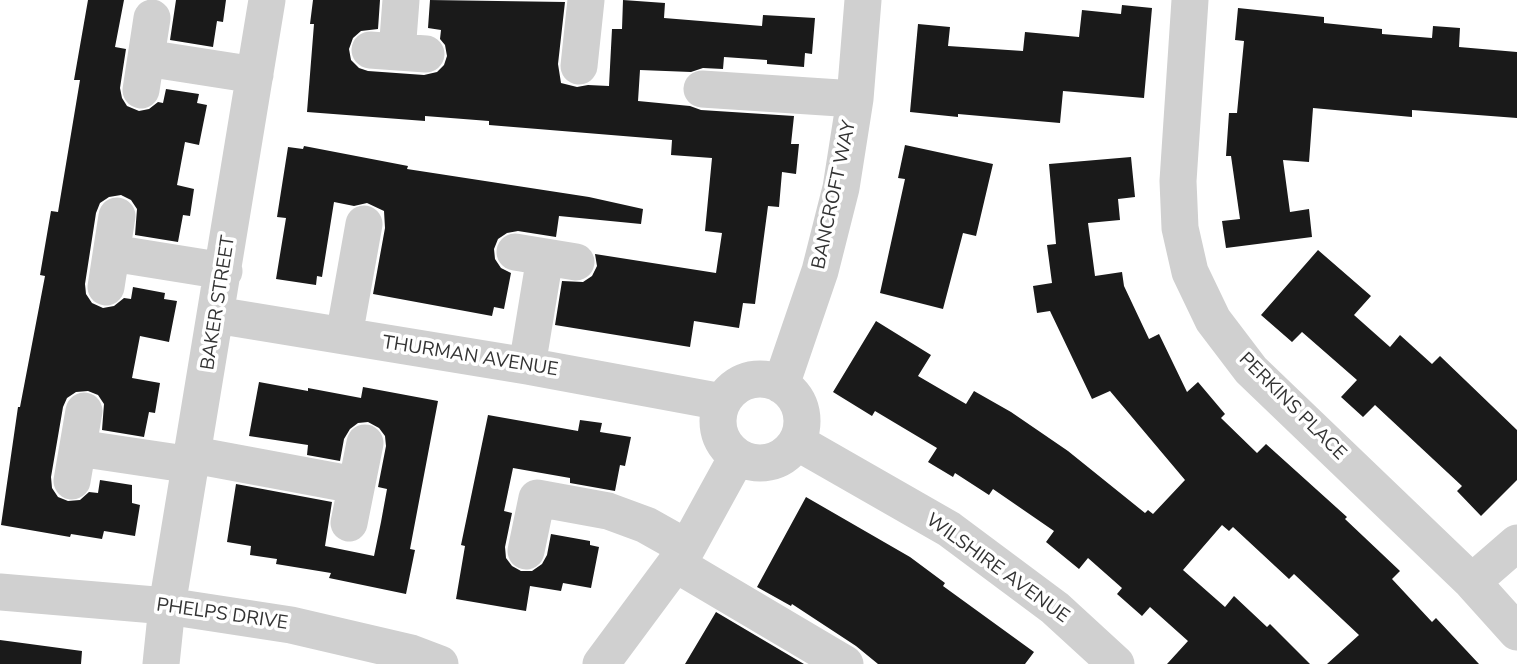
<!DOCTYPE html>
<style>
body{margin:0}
canvas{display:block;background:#fff}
</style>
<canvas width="1517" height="664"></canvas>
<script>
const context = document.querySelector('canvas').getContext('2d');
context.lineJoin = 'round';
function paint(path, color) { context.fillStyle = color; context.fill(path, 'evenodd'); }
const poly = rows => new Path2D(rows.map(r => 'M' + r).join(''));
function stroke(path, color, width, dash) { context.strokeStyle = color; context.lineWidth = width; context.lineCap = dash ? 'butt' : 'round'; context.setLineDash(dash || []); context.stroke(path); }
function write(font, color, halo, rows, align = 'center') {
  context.font = font + ' "Nunito Sans",sans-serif'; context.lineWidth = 7; context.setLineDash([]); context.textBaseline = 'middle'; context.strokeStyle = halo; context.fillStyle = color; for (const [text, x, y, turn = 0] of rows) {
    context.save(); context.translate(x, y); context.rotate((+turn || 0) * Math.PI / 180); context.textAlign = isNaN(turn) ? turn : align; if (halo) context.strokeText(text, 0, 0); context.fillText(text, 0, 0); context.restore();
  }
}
paint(poly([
 [88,0,124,0,115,47,126,49,120,88,122,98,127,106,139,111,149,109,158,102,163,103,166,89,199,94,197,103,207,105,199,145,185,142,177,185,194,189,190,216,183,215,178,242,135,235,137,209,131,200,121,195,109,197,100,203,96,213,85,284,86,294,92,303,103,308,114,306,124,298,131,299,133,287,165,293,164,299,177,301,169,342,140,336,132,378,160,383,155,413,149,412,144,437,102,430,104,404,98,395,88,391,76,392,67,398,63,407,51,477,52,488,58,497,68,501,80,500,89,492,98,493,100,480,132,485,132,503,140,505,135,536,104,531,102,539,71,534,70,537,1,525,18,407,20,407,45,276,40,275,51,211,58,212,80,80,74,80],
 [176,0,226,0,223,22,217,21,213,47,170,40],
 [313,0,380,0,378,29,361,31,353,38,349,49,351,60,359,68,368,71,424,75,437,72,444,65,447,56,445,45,440,39,441,30,428,28,430,0,565,2,558,64,561,83,577,87,588,85,609,86,612,29,622,29,623,0,665,3,664,18,762,26,763,15,815,18,812,54,805,53,804,67,767,64,767,60,724,57,723,69,703,68,691,72,640,70,638,101,690,106,701,110,794,116,791,144,799,144,796,174,782,172,779,207,768,206,755,304,743,303,739,328,694,321,690,347,555,325,562,281,583,282,592,276,597,266,595,254,716,273,722,233,705,231,712,158,671,155,672,140,489,125,489,121,425,116,425,121,307,112,314,24,310,24],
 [1122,5,1152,8,1144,98,1063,91,1060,123,958,114,958,117,910,112,918,24,950,27,948,46,1023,51,1025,32,1079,37,1082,10,1121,14],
 [1238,8,1324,17,1324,23,1382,29,1382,34,1432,38,1433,26,1460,28,1459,47,1517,52,1517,118,1412,110,1412,117,1313,108,1309,162,1283,160,1290,212,1309,209,1312,237,1226,248,1222,221,1240,219,1231,156,1226,156,1229,113,1237,113,1244,41,1235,40],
 [905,145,993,164,976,236,963,233,943,309,880,293,905,179,898,178],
 [304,146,408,166,407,169,589,197,643,209,641,224,559,216,556,237,518,231,507,233,498,239,494,249,495,259,501,268,511,273,504,309,494,307,492,316,373,294,385,228,384,211,367,203,354,206,334,202,322,277,317,276,316,285,276,279,286,218,277,217,288,147,303,149],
 [1131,157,1135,197,1118,199,1120,220,1088,223,1095,276,1122,272,1124,286,1149,339,1159,334,1187,392,1198,382,1225,414,1221,418,1257,453,1266,444,1347,517,1345,519,1400,571,1392,579,1432,622,1436,618,1479,664,1327,664,1359,635,1294,574,1289,579,1233,527,1229,531,1222,525,1183,570,1225,607,1234,596,1267,627,1270,624,1310,664,1167,664,1188,641,1150,607,1142,616,1117,594,1122,588,1088,558,1079,569,1046,542,1054,531,993,489,989,495,955,473,953,477,928,462,937,448,875,411,872,416,833,392,876,321,931,355,918,376,966,404,974,391,1011,412,1068,451,1145,513,1148,510,1153,514,1185,480,1110,391,1092,399,1050,311,1037,313,1033,286,1052,283,1047,245,1056,244,1049,164],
 [1318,250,1371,296,1354,315,1390,347,1400,335,1432,364,1440,356,1517,430,1517,480,1481,516,1457,491,1462,486,1375,405,1363,417,1341,397,1357,380,1302,332,1292,342,1261,315],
 [259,382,308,391,308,388,361,398,363,387,438,401,410,549,415,550,406,594,329,578,331,573,276,564,277,559,250,555,251,546,227,542,236,484,332,502,325,546,374,556,381,522,387,489,378,487,386,446,385,436,379,428,368,422,358,423,350,429,344,439,340,461,307,455,308,445,249,436],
 [488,415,578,431,580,420,602,423,600,432,631,437,625,466,620,465,615,491,570,483,570,478,513,468,504,511,512,513,505,547,506,558,512,566,521,571,532,571,542,564,547,555,551,534,590,541,590,545,599,547,591,588,563,583,561,591,530,586,526,611,456,599,465,546,461,545],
 [806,497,910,557,945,583,943,586,1034,652,1025,664,878,664,856,646,792,604,791,606,757,587],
 [716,612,804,664,685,664],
 [0,640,82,651,81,664,0,664]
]), '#1a1a1a');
stroke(poly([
 [1190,0,1178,181,1180,228,1190,272,1213,320,1251,370,1472,582,1517,632],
 [370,50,426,54],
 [397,52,401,0],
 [146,58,255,75],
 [579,66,586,0],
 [702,89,855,99],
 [141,90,152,18],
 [515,252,576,262],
 [112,253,224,271],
 [106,287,117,216],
 [216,315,527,366,722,402],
 [344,336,364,224],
 [527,366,545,257],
 '718 421a42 42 0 1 1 84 0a42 42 0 1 1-84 0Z',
 [781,385,820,271,841,188,855,99,863,0],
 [797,442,949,529,1055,608,1116,664],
 [78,448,192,465],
 [194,455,355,485],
 [72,481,84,411],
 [349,523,365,443],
 [526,551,537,498,608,511,646,525,687,548],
 [676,564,845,664],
 [1472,582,1517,543],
 [0,592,167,606,291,625,411,653,440,664],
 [161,664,167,606,267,0],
 [601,664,687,548,737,457]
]), '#d0d0d0', 37);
write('19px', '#333', '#fff', [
 ["BANCROFT WAY",835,195,-78],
 ["BAKER STREET",219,303,-81],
 ["THURMAN AVENUE",470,357,9],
 ["PERKINS PLACE",1292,407,45],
 ["WILSHIRE AVENUE",997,569,36],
 ["PHELPS DRIVE",222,615,8]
]);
</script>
